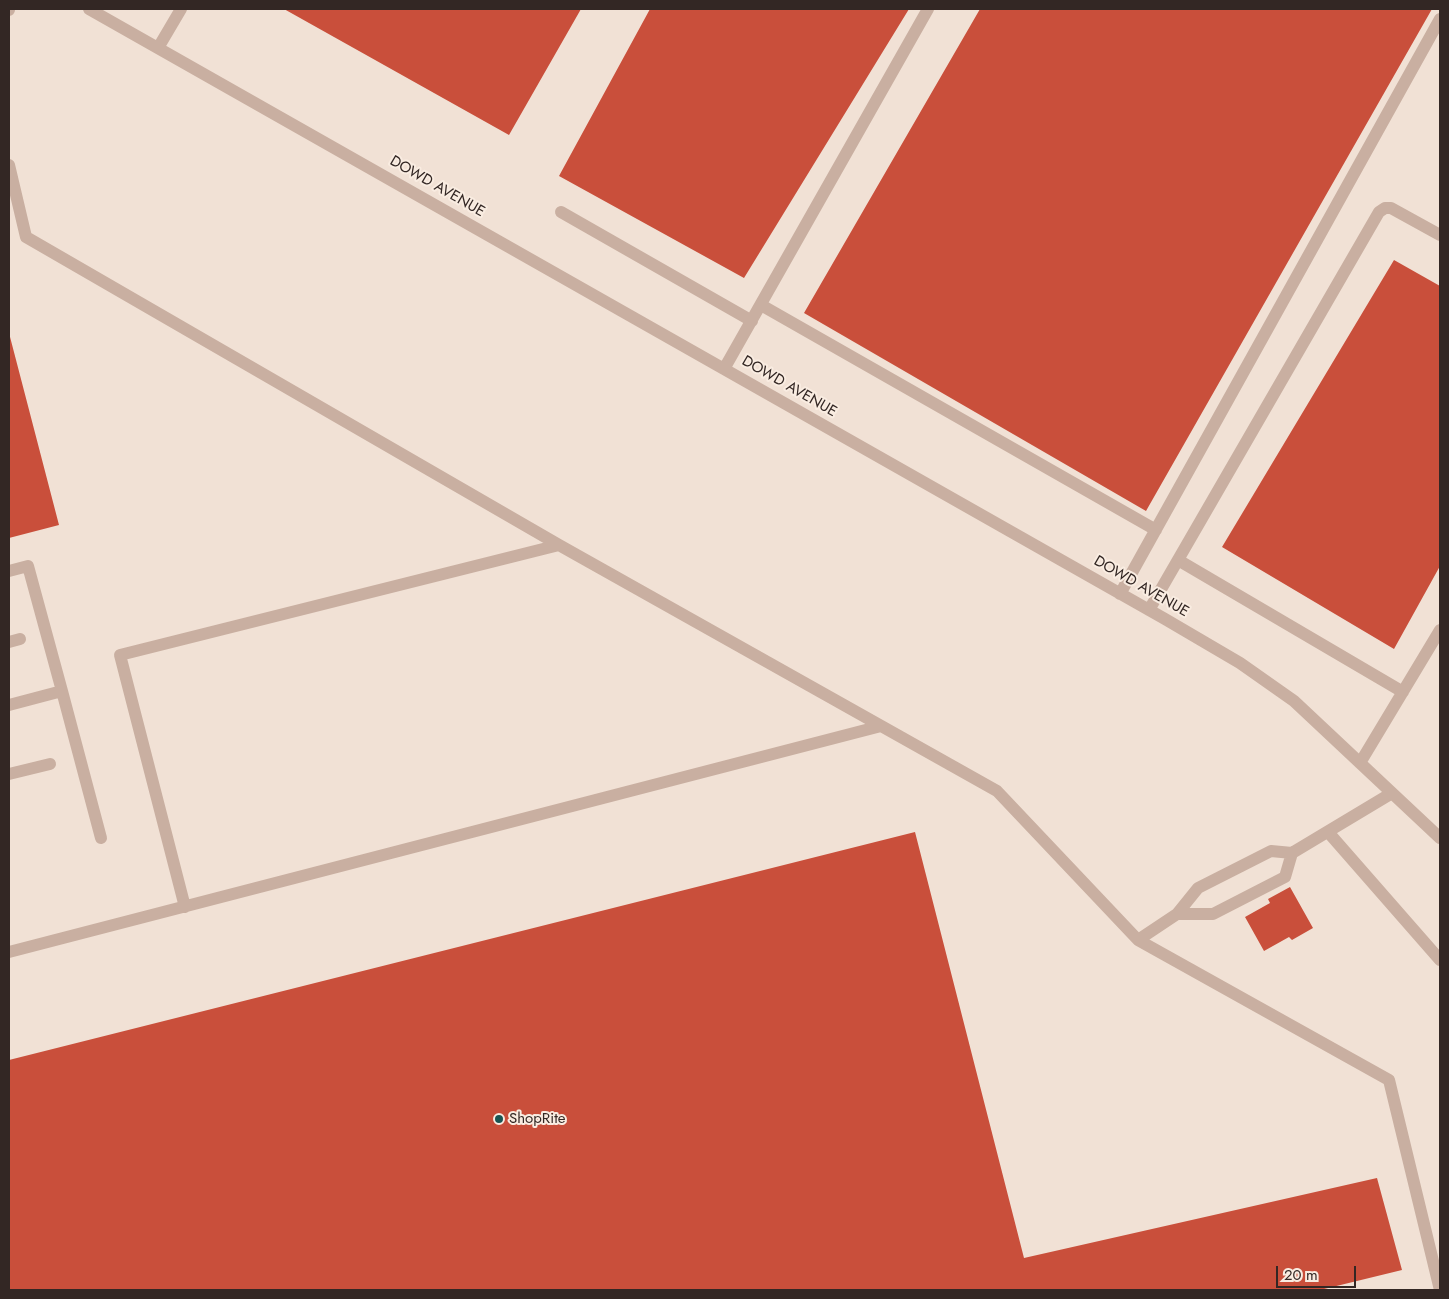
<!DOCTYPE html>
<style>
body{margin:0}
#map{position:relative;width:1449px;height:1299px;overflow:hidden;background:#f1e1d5;font-family:Jost,sans-serif}
canvas{display:block}
.frame{position:absolute;inset:0;border:10px solid #332724;pointer-events:none}
.scale{position:absolute;left:1276px;top:1266px;width:80px;height:22px;box-sizing:border-box;border:2px solid #332724;border-top:0;padding-left:6px;font-size:15px;line-height:18px;white-space:nowrap;color:#332724;-webkit-text-stroke:4px #f9ece1;paint-order:stroke}
</style>
<div id="map">
<canvas width="1449" height="1299"></canvas>
<div class="frame"></div>
<div class="scale">20 m</div>
</div>
<script>
const context = document.querySelector('canvas').getContext('2d');
context.lineJoin = 'round';
function paint(path, color) { context.fillStyle = color; context.fill(path, 'evenodd'); }
const poly = rows => new Path2D(rows.map(r => 'M' + r).join(''));
function stroke(path, color, width, dash) { context.strokeStyle = color; context.lineWidth = width; context.lineCap = dash ? 'butt' : 'round'; context.setLineDash(dash || []); context.stroke(path); }
function write(font, color, halo, rows, align = 'center') {
  context.font = font + ' Jost,sans-serif'; context.lineWidth = 4; context.setLineDash([]); context.textBaseline = 'middle'; context.strokeStyle = halo; context.fillStyle = color; for (const [text, x, y, turn = 0] of rows) {
    context.save(); context.translate(x, y); context.rotate((+turn || 0) * Math.PI / 180); context.textAlign = isNaN(turn) ? turn : align; if (halo) context.strokeText(text, 0, 0); context.fillText(text, 0, 0); context.restore();
  }
}
paint(poly([
 [284,9,581,9,509,135],
 [650,9,909,9,744,278,559,176],
 [980,9,1432,9,1146,511,804,313],
 [1394,260,1440,286,1440,566,1394,649,1222,547],
 [9,333,59,525,9,538],
 [915,832,1024,1258,1377,1178,1402,1270,1320,1290,9,1290,9,1060],
 [1290,887,1313,928,1292,940,1289,937,1264,951,1245,917,1270,903,1268,899]
]), '#c94f3b');
stroke(poly([
 [89,9,1165,619,1240,663,1294,701,1440,838],
 [9,10,9,9],
 [158,48,181,9],
 [9,165,26,237,559,545,997,791,1138,940,1389,1080,1440,1290],
 [561,212,752,321],
 [761,305,1156,530],
 [724,369,928,9],
 [1178,560,1403,692],
 [9,571,28,566,62,691],
 [1120,594,1440,19],
 [1149,610,1379,212,1385,208,1391,208,1440,235],
 [9,642,20,639],
 [9,705,62,691,101,838],
 [1360,763,1440,630],
 [9,774,50,764],
 [1328,832,1440,960],
 [185,907,120,655,559,545],
 [1177,914,1213,914,1285,877,1292,853],
 [1138,940,1177,914,1198,888,1271,851,1292,853,1392,793],
 [9,952,881,726]
]), '#c9afa1', 12);
for (const [x, y, r, color] of [
 [499,1119,5,"#195553"]
]) { const dot = new Path2D(); dot.arc(x, y, r, 0, 2 * Math.PI); context.fillStyle = color; context.fill(dot); stroke(dot, '#f9ece1', 2); }
write('15px', '#332724', '#f9ece1', [
 ["DOWD AVENUE",437,187,30],
 ["DOWD AVENUE",789,387,30],
 ["DOWD AVENUE",1141,587,30]
]);
write('15px', '#332724', '#f9ece1', [
 ["ShopRite",509,1119]
], 'left');
</script>
